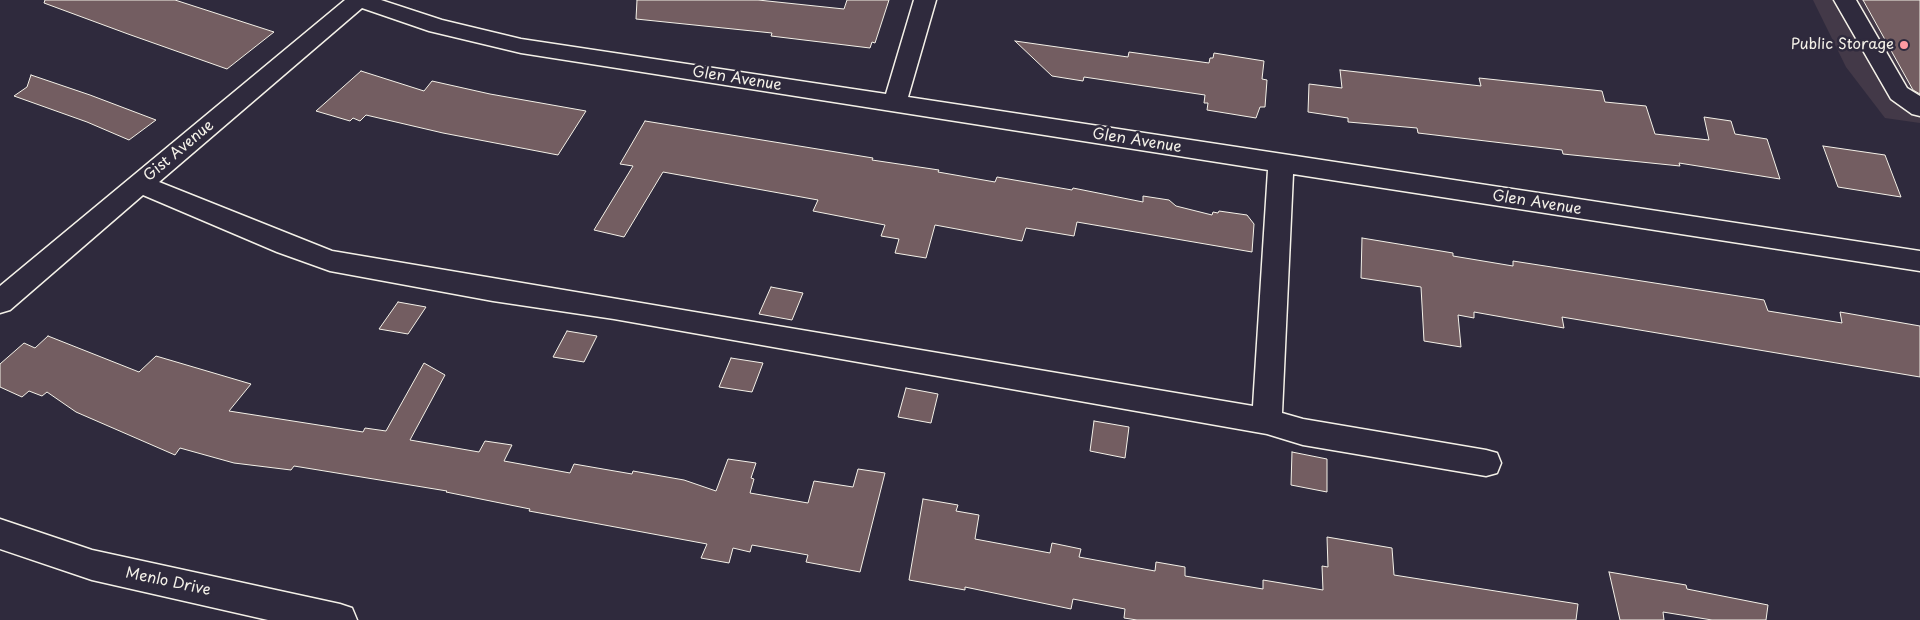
<!DOCTYPE html>
<style>
body{margin:0}
canvas{display:block;background:#2f2a3d}
</style>
<canvas width="1920" height="620"></canvas>
<script>
const context = document.querySelector('canvas').getContext('2d');
context.lineJoin = 'round';
function paint(path, color) { context.fillStyle = color; context.fill(path, 'evenodd'); }
const poly = rows => new Path2D(rows.map(r => 'M' + r).join(''));
function stroke(path, color, width, dash) { context.strokeStyle = color; context.lineWidth = width; context.lineCap = dash ? 'butt' : 'round'; context.setLineDash(dash || []); context.stroke(path); }
function write(font, color, halo, rows, align = 'center') {
  context.font = font + ' "Playpen Sans",sans-serif'; context.lineWidth = 5; context.setLineDash([]); context.textBaseline = 'middle'; context.strokeStyle = halo; context.fillStyle = color; for (const [text, x, y, turn = 0] of rows) {
    context.save(); context.translate(x, y); context.rotate((+turn || 0) * Math.PI / 180); context.textAlign = isNaN(turn) ? turn : align; if (halo) context.strokeText(text, 0, 0); context.fillText(text, 0, 0); context.restore();
  }
}
paint(poly([
 [1813,0,1920,0,1920,123,1885,118,1846,67]
]), '#433948');
const building = poly([
 [45,0,175,0,274,32,227,69,128,34,44,3,45,0],
 [637,0,758,0,844,9,847,0,889,0,875,43,872,42,870,48,771,36,772,33,636,19,637,0],
 [1863,0,1920,0,1920,94,1913,90,1863,0],
 [1015,41,1128,57,1129,52,1209,63,1210,58,1213,58,1214,53,1264,61,1262,79,1267,80,1265,107,1260,107,1256,118,1207,110,1208,103,1204,103,1205,95,1084,77,1083,81,1052,76,1015,41],
 [1340,70,1481,86,1479,78,1602,91,1605,102,1646,106,1655,134,1709,140,1704,117,1731,121,1735,134,1767,139,1780,179,1679,163,1680,166,1563,154,1562,150,1418,133,1417,128,1348,122,1348,118,1308,112,1309,84,1342,88,1340,70],
 [361,71,424,91,432,81,490,94,586,111,558,155,443,133,366,115,360,121,353,118,350,121,316,111,361,71],
 [31,75,90,95,156,120,129,140,87,122,14,96,27,87,31,75],
 [645,121,873,158,872,160,939,170,938,172,995,182,997,177,1072,190,1073,188,1143,202,1143,196,1169,200,1176,206,1212,215,1213,212,1218,213,1219,211,1247,215,1254,224,1252,252,1077,222,1074,236,1026,228,1022,241,935,225,926,258,895,253,899,239,881,236,885,225,813,211,818,200,663,172,624,237,594,230,633,166,620,164,645,121],
 [1823,146,1885,155,1901,197,1838,187,1823,146],
 [1362,238,1453,253,1453,256,1513,266,1513,261,1764,300,1768,311,1842,323,1840,312,1920,326,1920,377,1562,317,1564,328,1474,312,1474,318,1458,315,1461,347,1424,341,1421,287,1361,278,1362,238],
 [771,287,803,293,792,320,759,314,771,287],
 [398,302,426,307,408,334,379,329,398,302],
 [567,331,597,336,584,362,553,357,567,331],
 [48,336,139,372,156,356,251,384,229,411,363,432,365,428,386,431,424,363,445,375,410,440,479,452,485,441,512,445,504,461,570,473,574,464,632,474,633,471,684,480,716,491,728,459,756,463,751,478,754,479,750,493,808,503,814,481,853,487,858,469,885,473,860,572,806,562,808,555,752,545,750,552,733,548,729,563,701,558,707,544,529,511,530,509,446,492,447,491,294,466,291,470,234,463,180,448,175,455,76,412,47,392,42,396,29,391,22,397,0,387,0,364,24,343,35,348,48,336],
 [731,358,763,363,752,392,719,387,731,358],
 [906,388,938,394,931,423,898,417,906,388],
 [1094,421,1129,427,1125,458,1090,451,1094,421],
 [1292,452,1327,459,1327,492,1291,485,1292,452],
 [923,499,958,505,956,511,979,515,975,539,1050,553,1052,543,1081,549,1079,557,1155,571,1156,562,1185,567,1185,576,1263,589,1263,580,1323,590,1322,566,1328,567,1327,537,1392,548,1394,575,1578,604,1576,620,1137,620,1124,618,1125,609,1073,599,1071,609,965,587,965,590,909,580,923,499],
 [1609,572,1686,585,1687,589,1768,605,1766,620,1712,620,1663,612,1664,620,1620,620,1609,572]
]);
paint(building, '#735d61');
stroke(building, '#f4f1e8', 1);
const minor = poly([
 [345,0,381,0,442,20,521,39,886,94,914,0,936,0,908,97,1920,251,1920,271,1293,174,1282,413,1303,419,1486,450,1497,453,1501,463,1497,473,1486,476,1303,445,1267,434,614,319,493,301,330,271,277,252,143,195,10,310,0,313,0,286,345,0],
 [362,8,429,31,521,53,1268,170,1253,406,332,251,159,182,362,8],
 [1834,0,1856,0,1907,88,1920,96,1920,116,1912,114,1891,99,1834,0],
 [0,519,92,550,340,604,352,608,357,620,268,620,92,580,0,549,0,519]
]);
stroke(minor, '#f4f1e8', 3);
paint(minor, '#2f2a3d');
for (const [x, y, r, color] of [
 [1904,45,5,"#ff9aa2"]
]) { const dot = new Path2D(); dot.arc(x, y, r, 0, 2 * Math.PI); context.fillStyle = color; context.fill(dot); stroke(dot, '#2f2a3d', 2); }
write('15px', '#f4f1e8', '#2f2a3d', [
 ["Public Storage",1894,45]
], 'right');
write('15px', '#f4f1e8', '#2f2a3d', [
 ["Glen Avenue",737,79,9],
 ["Glen Avenue",1137,141,9],
 ["Gist Avenue",179,151,-40],
 ["Glen Avenue",1537,203,9],
 ["Menlo Drive",168,582,12]
]);
</script>
